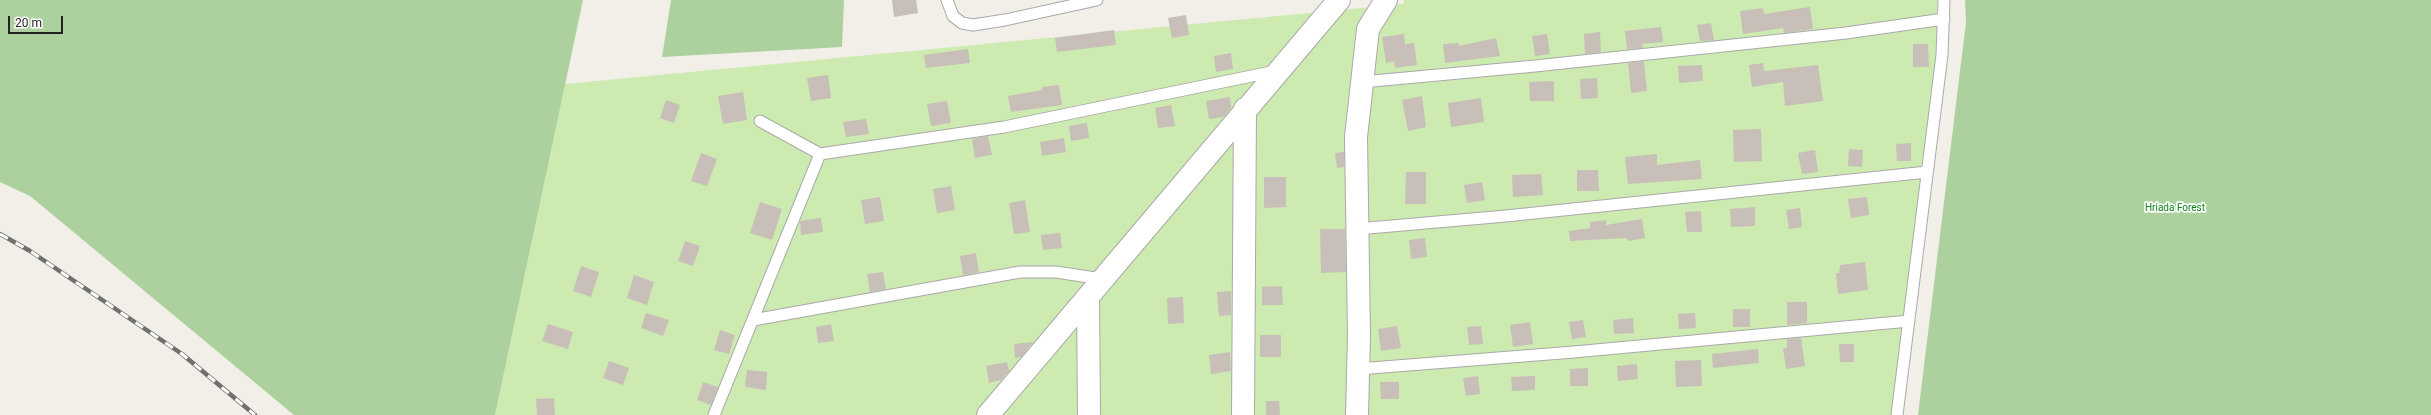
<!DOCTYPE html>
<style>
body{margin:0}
#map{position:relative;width:2431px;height:415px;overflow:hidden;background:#f2efe9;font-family:Roboto,sans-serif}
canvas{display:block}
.scale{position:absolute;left:8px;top:16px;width:55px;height:18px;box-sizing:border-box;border:2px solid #222;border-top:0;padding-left:5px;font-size:12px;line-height:14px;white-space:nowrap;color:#222;-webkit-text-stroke:3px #fff;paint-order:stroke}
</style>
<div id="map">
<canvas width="2431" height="415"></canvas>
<div class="scale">20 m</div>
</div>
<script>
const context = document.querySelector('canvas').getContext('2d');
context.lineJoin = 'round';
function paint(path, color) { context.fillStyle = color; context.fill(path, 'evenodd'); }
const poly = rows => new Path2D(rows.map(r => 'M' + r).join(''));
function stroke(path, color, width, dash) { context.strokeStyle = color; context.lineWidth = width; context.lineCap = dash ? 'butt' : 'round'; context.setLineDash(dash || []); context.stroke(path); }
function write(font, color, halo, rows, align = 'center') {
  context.font = font + ' Roboto,sans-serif'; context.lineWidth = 3.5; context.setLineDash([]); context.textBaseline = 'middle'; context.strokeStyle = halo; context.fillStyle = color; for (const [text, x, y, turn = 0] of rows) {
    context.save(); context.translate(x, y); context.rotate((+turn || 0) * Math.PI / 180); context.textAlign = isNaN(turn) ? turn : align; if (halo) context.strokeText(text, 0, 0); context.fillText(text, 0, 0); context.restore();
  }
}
paint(poly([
 [1404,0,1937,0,1936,61,1892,415,495,415,565,84,1403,4]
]), '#cdebb0');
paint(poly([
 [0,0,583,0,495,415,294,415,30,196,0,182],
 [671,0,844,0,842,47,662,57],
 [1965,0,2431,0,2431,415,1918,415,1966,22]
]), '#add19e');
paint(poly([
 [892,0,916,0,918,13,894,17],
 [1810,7,1813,29,1784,33,1783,28,1743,34,1740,11,1763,8,1764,14],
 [1186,15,1189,35,1172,38,1168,18],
 [1711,23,1714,40,1700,41,1697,25],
 [1661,27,1663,42,1642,44,1643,48,1627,49,1625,31],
 [1114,30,1116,45,1057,52,1055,38],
 [1600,32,1601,52,1585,54,1584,34],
 [1404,34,1405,44,1414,43,1417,65,1395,68,1394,61,1386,63,1382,37],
 [1547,34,1550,54,1535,56,1532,36],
 [1496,38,1500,56,1445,63,1443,44,1459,43,1459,46],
 [1913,44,1928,44,1929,67,1913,67],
 [968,49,970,63,926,68,924,55],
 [1231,53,1233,69,1216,72,1214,56],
 [1644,61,1647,91,1631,93,1628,63],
 [1763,63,1764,71,1818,65,1823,101,1785,106,1783,82,1752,87,1749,65],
 [1702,65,1703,81,1679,83,1678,66],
 [828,75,831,98,811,101,807,78],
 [1597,78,1598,98,1581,99,1580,79],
 [1554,81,1554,101,1530,101,1529,82],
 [1059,85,1062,105,1011,112,1008,96,1042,90,1042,87],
 [743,92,747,120,723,124,718,96],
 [1422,96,1426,127,1408,131,1402,100],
 [1230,97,1231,108,1224,117,1209,119,1206,101],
 [1481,98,1484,122,1451,127,1448,103],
 [666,100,680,105,674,123,660,118],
 [947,101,951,123,931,126,927,104],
 [1171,105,1175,126,1158,128,1155,108],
 [866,119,869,134,846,137,843,122],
 [1087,123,1089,138,1071,141,1069,126],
 [1761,129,1762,161,1734,162,1733,130],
 [988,136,992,155,975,158,972,139],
 [1064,138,1066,152,1042,156,1040,142],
 [1911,143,1911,161,1897,161,1896,144],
 [1849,149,1863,150,1862,167,1848,166],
 [1815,150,1818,172,1802,174,1798,153],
 [1344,152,1344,167,1337,168,1335,153],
 [701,153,717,159,707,186,691,181],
 [1657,154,1657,165,1700,160,1702,179,1628,184,1625,157],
 [1577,170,1598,170,1599,191,1577,191],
 [1406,172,1426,172,1426,204,1405,204],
 [1541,174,1543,195,1513,197,1512,175],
 [1264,177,1286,177,1286,207,1264,208],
 [1482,182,1485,200,1467,203,1464,185],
 [951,186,955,210,937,213,933,189],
 [880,197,884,221,865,224,861,200],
 [1867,197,1869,215,1851,218,1848,199],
 [1025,200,1030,232,1014,234,1009,203],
 [760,202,782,209,772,240,750,233],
 [1755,207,1755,226,1731,227,1730,209],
 [1800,208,1802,227,1789,229,1786,210],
 [1701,211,1702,232,1687,232,1685,212],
 [821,218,823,232,801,235,800,221],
 [1642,219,1645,238,1628,241,1627,238,1570,241,1569,231,1590,228,1590,222,1606,220,1606,225],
 [1320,229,1345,229,1346,272,1321,273],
 [1060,233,1062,248,1043,250,1041,235],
 [1425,238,1427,257,1411,259,1409,240],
 [685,241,700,246,693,266,678,261],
 [976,253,979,272,963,275,960,256],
 [1865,262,1868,290,1838,294,1836,273,1839,273,1840,265],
 [581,266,599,272,591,297,573,291],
 [883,272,886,289,870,292,867,274],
 [634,275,654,282,647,305,627,298],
 [1282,286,1283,305,1262,305,1262,287],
 [1231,291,1231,315,1219,316,1217,292],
 [1183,297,1184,323,1168,324,1167,298],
 [1787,302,1807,302,1807,323,1787,325],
 [1733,309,1750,309,1750,327,1733,327],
 [646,313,669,320,663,336,641,328],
 [1695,313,1696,328,1679,329,1678,314],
 [1633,318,1634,333,1614,334,1613,320],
 [1583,320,1586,337,1572,339,1569,322],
 [1530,322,1533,344,1513,347,1510,325],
 [548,324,573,332,568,349,542,341],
 [831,324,834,341,818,343,816,327],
 [1397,326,1401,348,1381,351,1378,329],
 [1481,326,1483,344,1469,345,1467,327],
 [720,330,735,335,729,354,714,350],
 [1260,335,1281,335,1281,357,1260,357],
 [1801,338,1805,366,1786,369,1783,348,1787,348,1787,339],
 [1033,342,1021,357,1015,358,1014,344],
 [1839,344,1854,344,1854,362,1840,362],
 [1758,349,1759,363,1713,368,1712,354],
 [1230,352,1231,371,1211,374,1209,355],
 [1701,360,1702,386,1676,387,1675,361],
 [609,361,629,368,623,385,603,378],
 [1007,362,1009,371,1001,380,989,383,986,366],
 [1637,364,1638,379,1618,381,1617,366],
 [1588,368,1588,386,1570,386,1570,369],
 [747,370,767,372,766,390,745,387],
 [1478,376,1480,394,1466,396,1463,378],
 [1535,376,1535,390,1512,391,1511,377],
 [703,382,718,387,711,405,697,400],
 [1380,382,1399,382,1399,399,1381,399],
 [554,398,555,415,537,415,536,399],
 [1266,401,1279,401,1280,415,1266,415]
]), '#c7bfb8');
const lane = poly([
 [947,0,953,16,962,23,973,25,1005,20,1097,0],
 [1362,82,1535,66,1846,33,1944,19],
 [760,121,820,154,1004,127,1276,71],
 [1357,229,1506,216,1927,172],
 [753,320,1020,272,1056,272,1102,279],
 [1358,369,1574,352,1909,321],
 [714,415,820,154],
 [1897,415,1942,55,1944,0]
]);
const street = poly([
 [1088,297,1089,415],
 [988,415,1339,0],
 [1243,415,1245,109],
 [1357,415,1359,335,1356,137,1368,29,1386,0]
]);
stroke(lane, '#a9a9a9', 13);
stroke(street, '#a9a9a9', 24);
stroke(lane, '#fff', 11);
stroke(street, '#fff', 22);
const rail = poly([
 [0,234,30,251,182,354,255,415]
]);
stroke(rail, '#707070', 4.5);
stroke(rail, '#fff', 3, [9]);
write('10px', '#0c8416', '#fff', [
 ["Hriada Forest",2175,208]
]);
</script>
